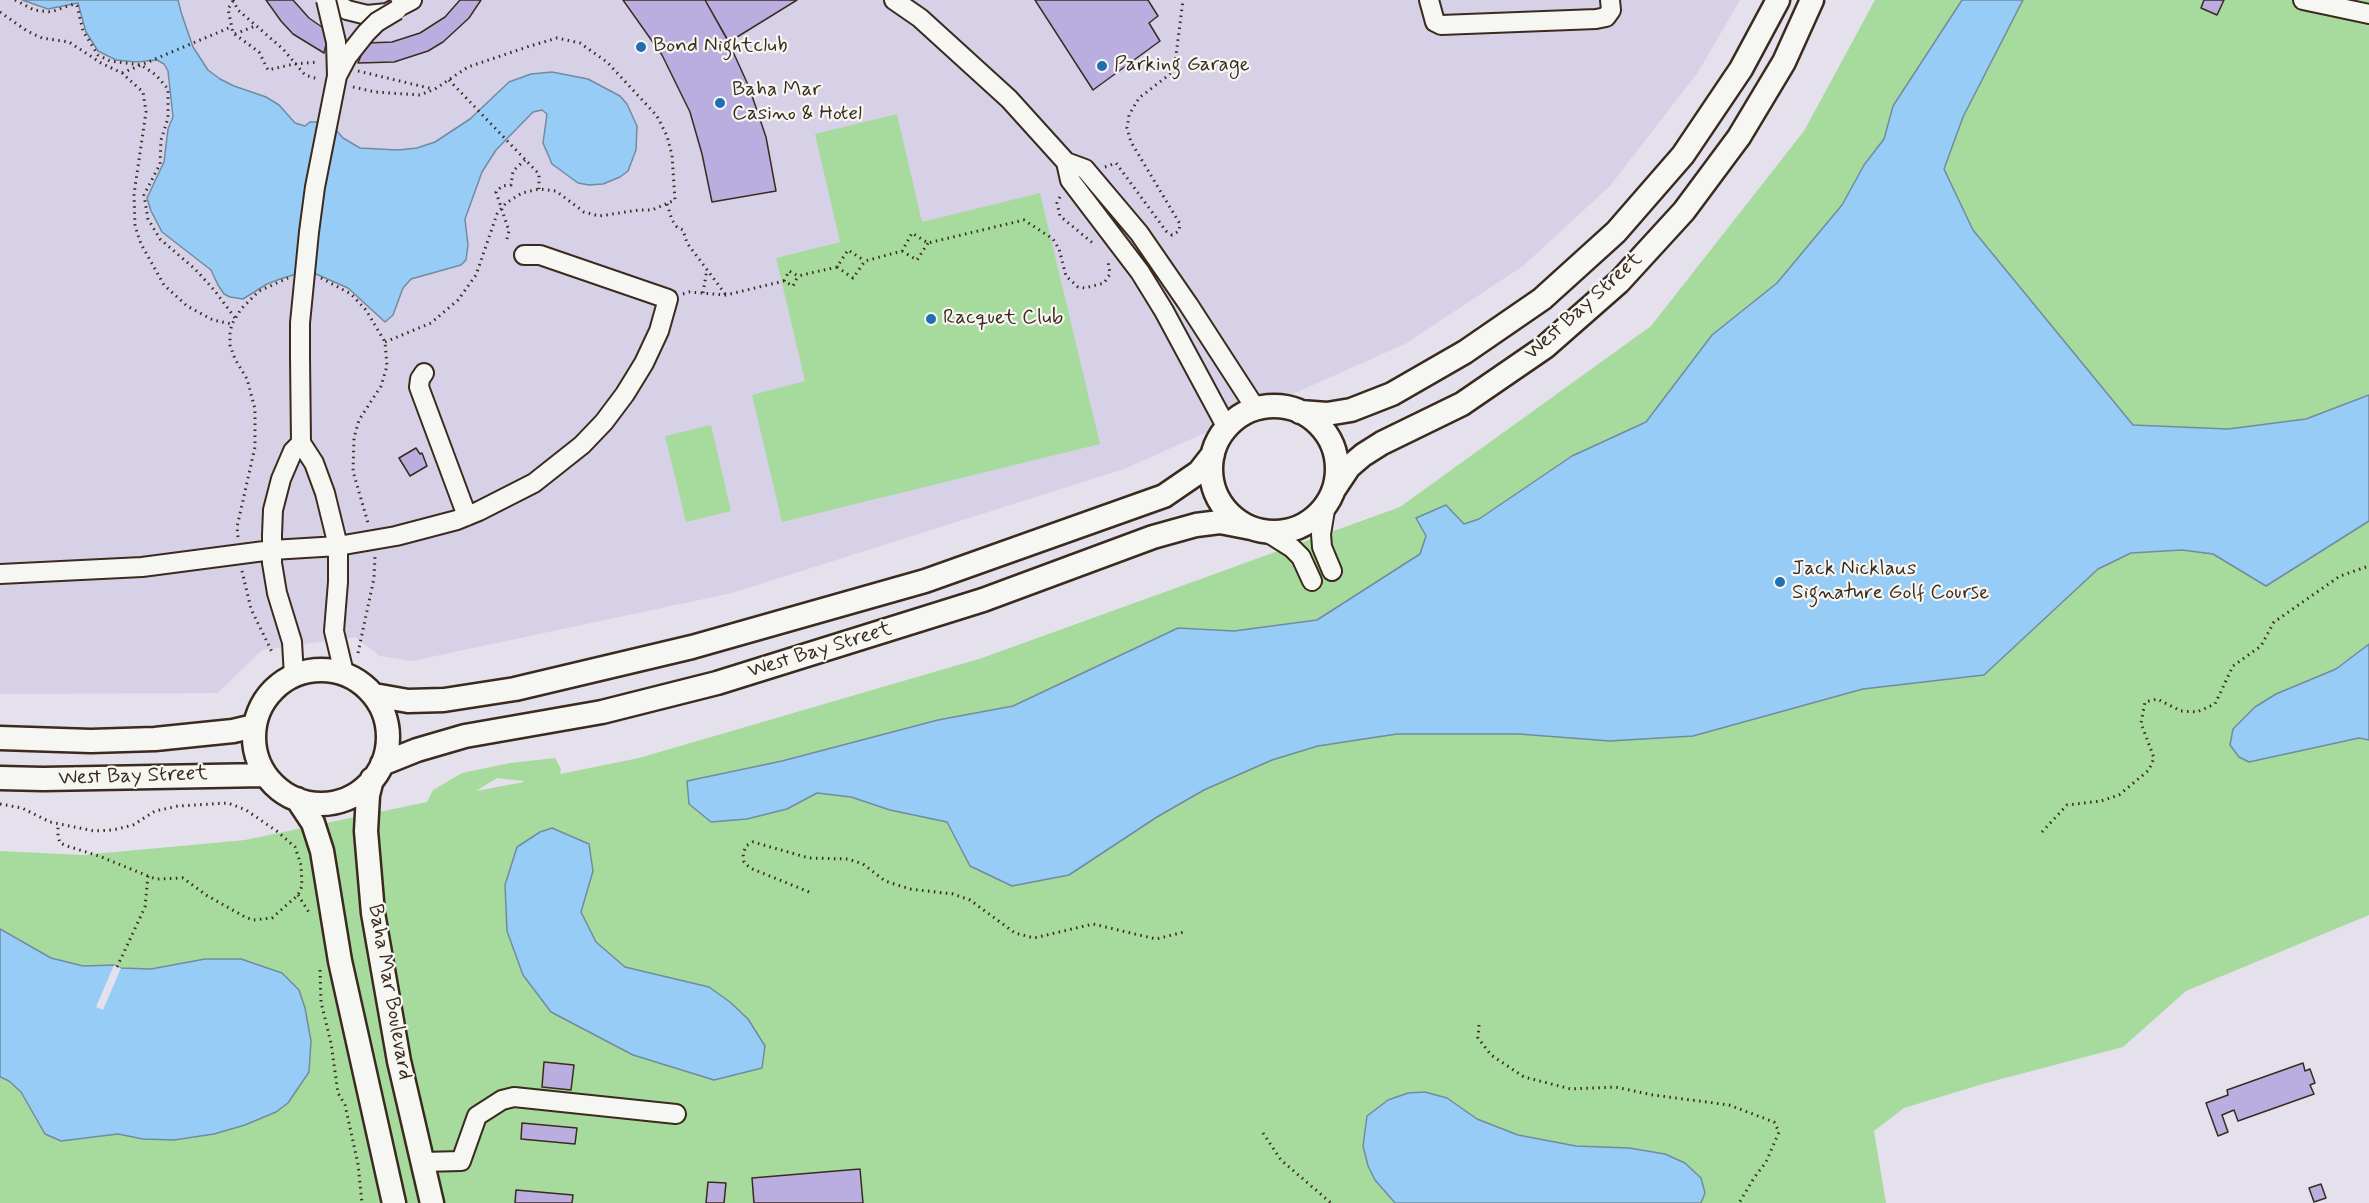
<!DOCTYPE html>
<style>
body{margin:0}
canvas{display:block;background:#e4e0ec}
</style>
<canvas width="2369" height="1203"></canvas>
<script>
const context = document.querySelector('canvas').getContext('2d');
context.lineJoin = 'round';
function paint(path, color) { context.fillStyle = color; context.fill(path, 'evenodd'); }
const poly = rows => new Path2D(rows.map(r => 'M' + r).join(''));
function stroke(path, color, width, dash) { context.strokeStyle = color; context.lineWidth = width; context.lineCap = dash ? 'butt' : 'round'; context.setLineDash(dash || []); context.stroke(path); }
function write(font, color, halo, rows, align = 'center') {
  context.font = font + ' Mynerve,sans-serif'; context.lineWidth = 4.5; context.setLineDash([]); context.textBaseline = 'middle'; context.strokeStyle = halo; context.fillStyle = color; for (const [text, x, y, turn = 0] of rows) {
    context.save(); context.translate(x, y); context.rotate((+turn || 0) * Math.PI / 180); context.textAlign = isNaN(turn) ? turn : align; if (halo) context.strokeText(text, 0, 0); context.fillText(text, 0, 0); context.restore();
  }
}
paint(poly([
 [0,0,1740,0,1698,72,1610,186,1523,266,1405,344,1124,469,732,593,412,661,380,656,355,637,262,650,218,693,0,694]
]), '#d7d1e8');
paint(poly([
 [1875,0,2369,0,2369,915,2186,991,2123,1047,1986,1083,1904,1108,1874,1131,1886,1203,0,1203,0,851,83,855,245,840,427,802,433,790,462,773,510,763,555,758,561,769,560,774,639,758,982,658,1400,507,1651,326,1804,131],
 [497,778,523,781,524,782,476,791],
 [897,114,922,222,1040,193,1100,444,782,522,752,395,805,381,776,258,840,242,815,134],
 [711,425,731,511,686,522,665,436]
]), '#a7db9d');
const water = poly([
 [22,0,178,0,181,12,193,47,208,70,220,79,234,86,266,97,279,105,295,123,305,126,310,122,329,122,343,138,360,148,398,150,417,148,435,142,470,119,509,82,531,74,552,72,588,79,620,96,627,104,637,126,636,150,628,171,620,177,603,184,589,185,578,183,552,164,543,143,547,114,542,110,533,112,496,150,482,172,465,219,468,245,466,260,461,265,411,279,403,288,393,315,385,322,348,288,316,274,293,275,280,279,267,284,243,299,230,297,224,294,218,285,211,270,162,232,151,211,147,198,164,162,168,129,173,117,168,71,164,64,157,60,136,62,116,60,98,51,86,32,78,3,48,9,22,0],
 [1962,0,2023,0,1963,117,1944,169,1973,230,2133,425,2228,429,2306,419,2369,395,2369,521,2266,586,2213,554,2182,550,2131,553,2098,569,1984,675,1863,689,1693,736,1610,741,1519,734,1397,734,1318,746,1272,760,1204,790,1157,817,1069,875,1012,886,970,866,947,822,890,810,851,797,817,793,787,809,747,819,711,822,689,804,687,781,782,761,938,720,1013,706,1178,628,1234,631,1317,620,1420,554,1426,536,1416,518,1446,505,1464,524,1479,519,1572,456,1646,422,1712,335,1777,283,1842,205,1864,165,1884,139,1893,106,1962,0],
 [2369,644,2369,740,2359,738,2249,762,2239,757,2230,745,2233,729,2255,707,2276,694,2336,669,2369,644],
 [552,828,589,844,593,871,581,912,596,942,625,967,709,987,730,1002,748,1019,765,1046,762,1068,714,1080,633,1055,551,1012,523,975,507,931,505,885,517,847,540,832,552,828],
 [0,929,51,958,83,966,114,965,121,968,151,969,205,959,241,959,282,973,299,990,305,1008,311,1041,309,1072,288,1103,276,1112,245,1125,214,1134,174,1140,143,1139,118,1134,61,1141,45,1134,21,1092,9,1081,0,1077,0,929],
 [1425,1092,1447,1098,1477,1119,1518,1135,1576,1146,1629,1148,1665,1154,1685,1163,1701,1178,1705,1193,1701,1203,1395,1203,1375,1180,1368,1166,1363,1146,1367,1116,1388,1100,1408,1093,1425,1092]
]);
paint(water, '#96ccf5');
stroke(water, '#728b9f', 1.5);
paint(poly([
 [114,965,121,968,103,1010,96,1007]
]), '#e4e0ec');
const building = poly([
 [266,0,293,0,309,18,329,32,324,53,293,34,281,21,266,0],
 [460,0,481,0,469,18,443,42,428,51,394,62,358,63,366,43,392,42,420,33,445,17,460,0],
 [623,0,705,0,729,43,749,87,766,137,776,191,712,202,702,154,690,112,662,55,623,0],
 [705,0,797,0,729,42,705,0],
 [1035,0,1148,0,1158,16,1149,23,1160,41,1093,90,1035,0],
 [2204,0,2224,0,2217,15,2201,8,2204,0],
 [416,448,420,454,422,453,427,466,410,476,399,458,416,448],
 [544,1062,574,1065,571,1090,542,1087,544,1062],
 [2303,1063,2305,1071,2310,1069,2315,1083,2310,1085,2314,1094,2238,1121,2234,1110,2222,1115,2228,1132,2218,1136,2206,1103,2228,1095,2227,1090,2303,1063],
 [522,1123,577,1128,575,1144,521,1139,522,1123],
 [860,1169,863,1203,754,1203,752,1178,860,1169],
 [708,1182,726,1183,724,1203,706,1203,708,1182],
 [2321,1184,2326,1198,2314,1202,2309,1188,2321,1184],
 [516,1190,573,1195,572,1203,515,1203,516,1190]
]);
paint(building, '#b9aedf');
stroke(building, '#3b2a1e', 1.5);
const minor = poly([
 [331,0,347,10,367,15,387,13,412,0],
 [894,0,920,18,1009,99,1066,162,1070,180,1140,272,1164,311,1227,428],
 [1429,0,1435,22,1441,25,1596,19,1606,17,1611,10,1610,0],
 [2303,0,2369,14],
 [1066,162,1085,169,1139,233,1188,304,1256,409],
 [300,357,301,443,314,463,325,493,338,546,338,582,334,631,344,673],
 [424,373,420,379,419,387,467,516],
 [1326,504,1321,534,1322,547,1332,571],
 [1265,531,1292,548,1301,557,1312,581],
 [0,574,142,567,272,550,338,546,396,536,457,520,479,511,534,483,582,445,604,422,625,394,644,363,659,331,668,299,540,255,524,255],
 [294,676,292,642,277,593,272,563,272,535,273,510,281,479,293,451,301,443],
 [423,1162,461,1161,477,1116,502,1100,514,1097,676,1114]
]);
const major = poly([
 '1211 469a63 63 0 1 1 126 0a63 63 0 1 1-126 0Z',
 [1300,412,1327,414,1351,410,1392,394,1465,352,1542,299,1616,232,1683,155,1741,69,1778,0],
 [1333,491,1349,467,1363,455,1382,443,1462,404,1545,347,1619,282,1684,211,1739,137,1784,62,1812,0],
 '254 737a67 67 0 1 1 134 0a67 67 0 1 1-134 0Z',
 [374,695,408,701,444,700,515,689,692,647,925,581,1164,496,1199,472,1213,454],
 [0,738,91,741,155,739,233,731,254,726],
 [382,764,417,750,465,736,602,712,717,683,983,600,1153,537,1196,525,1220,522,1251,528],
 [0,778,43,779,265,775],
 [372,779,368,795,366,831,373,913,399,1061,432,1203],
 [297,799,313,823,322,851,340,961,394,1203]
]);
stroke(minor, '#3b2a1e', 22);
stroke(major, '#3b2a1e', 27);
stroke(poly([
 [15,0,34,10,51,12,74,4,77,6,83,31,98,55,110,61,141,65,156,75,168,89,168,118,161,140,160,164,144,195,148,219,160,239,195,269,215,291,235,318],
 [233,0,238,10,283,49,305,75,318,79],
 [233,1,228,9,233,33,259,52,268,70,294,64,319,62],
 [0,12,27,31,42,38,69,42,101,63,122,73,143,92,146,112,134,194,135,226,141,244,164,285,187,306,213,320,232,324],
 [235,34,255,26],
 [358,71,433,89],
 [122,73,231,27],
 [449,80,539,174,539,189],
 [353,87,375,92,420,95,435,89,468,67,527,47,557,38,580,43,607,62,657,116,667,136,672,155,675,200,652,210,639,210,599,216,584,212,556,191,539,189,522,193,506,203,497,214,476,275,458,300,431,323,385,342],
 [1105,167,1116,163,1166,231,1172,235,1179,231,1180,224,1131,142,1127,128,1129,115,1139,98,1174,71,1183,0],
 [1060,197,1057,203,1060,216,1095,245],
 [667,204,672,220,677,227,683,230,687,243,726,295],
 [507,239,509,231,496,192,502,186,511,185,513,171,525,160],
 [902,251,917,260,928,243],
 [837,267,853,278,865,261,902,251,912,233,928,243,1024,220,1053,239,1059,249,1066,276,1078,287,1085,288,1104,283,1110,274,1108,261],
 [321,278,351,294,366,310,385,342,387,366,381,386,359,420,354,438,353,471,368,523],
 [784,281,789,271,798,276,837,267,848,250,865,261],
 [703,293,707,269],
 [683,294,689,292,726,295,784,281,793,286,798,276],
 [238,537,237,527,255,447,255,409,247,379,235,359,230,345,230,332,232,324,241,309,259,291,288,278],
 [242,571,251,609,273,654],
 [358,653,374,578,375,556],
 [0,804,22,808,50,822,94,831,113,830,133,825,155,811,178,806,228,803,246,810,278,832,295,847,301,865,302,886,298,895,272,918,253,920,245,917,206,895,183,878,156,879,148,876,99,856,67,846,60,843,58,836,58,824],
 [2042,832,2067,805,2101,801,2119,795,2149,770,2154,758,2141,723,2145,702,2157,699,2181,711,2197,712,2215,704,2233,666,2261,646,2274,622,2340,576,2369,566],
 [809,892,750,868,744,862,743,854,746,846,753,842,809,858,848,859,863,864,885,881,910,889,953,894,970,900,1015,933,1034,938,1093,924,1156,939,1184,932],
 [298,895,310,914],
 [117,967,145,907,148,876],
 [320,970,321,1002,331,1043,338,1093,345,1105,358,1164,362,1203],
 [1479,1025,1478,1038,1491,1055,1524,1077,1571,1089,1615,1087,1653,1095,1729,1105,1774,1122,1779,1132,1766,1162,1754,1178,1739,1203],
 [1263,1133,1281,1160,1331,1203]
]), '#3b2a1e', 3, [1.5, 4.5]);
stroke(minor, '#f6f6f2', 18);
stroke(major, '#f6f6f2', 22);
const minorBridge = poly([
 [338,74,347,57,366,33,377,22,397,10],
 [300,357,300,323,309,232,315,187,337,76,336,42,326,0]
]);
stroke(minorBridge, '#3b2a1e', 22, []);
stroke(minorBridge, '#f6f6f2', 18);
for (const [x, y, r, color] of [
 [641,47,6,"#1f6fb2"],
 [1102,66,6,"#1f6fb2"],
 [720,103,6,"#1f6fb2"],
 [931,319,6,"#1f6fb2"],
 [1780,582,6,"#1f6fb2"]
]) { const dot = new Path2D(); dot.arc(x, y, r, 0, 2 * Math.PI); context.fillStyle = color; context.fill(dot); stroke(dot, '#f6f6f2', 2); }
write('21px', '#3b2a1e', '#f6f6f2', [
 ["Bond Nightclub",653,47],
 ["Parking Garage",1114,66],
 ["Baha Mar",732,91],
 ["Casino & Hotel",732,115],
 ["Racquet Club",943,319],
 ["Jack Nicklaus",1792,570],
 ["Signature Golf Course",1792,594]
], 'left');
write('21px', '#3b2a1e', '#f6f6f2', [
 ["West Bay Street",1584,307,-42],
 ["West Bay Street",820,651,-17],
 ["West Bay Street",133,777,-2],
 ["Baha Mar Boulevard",389,992,80]
]);
</script>
